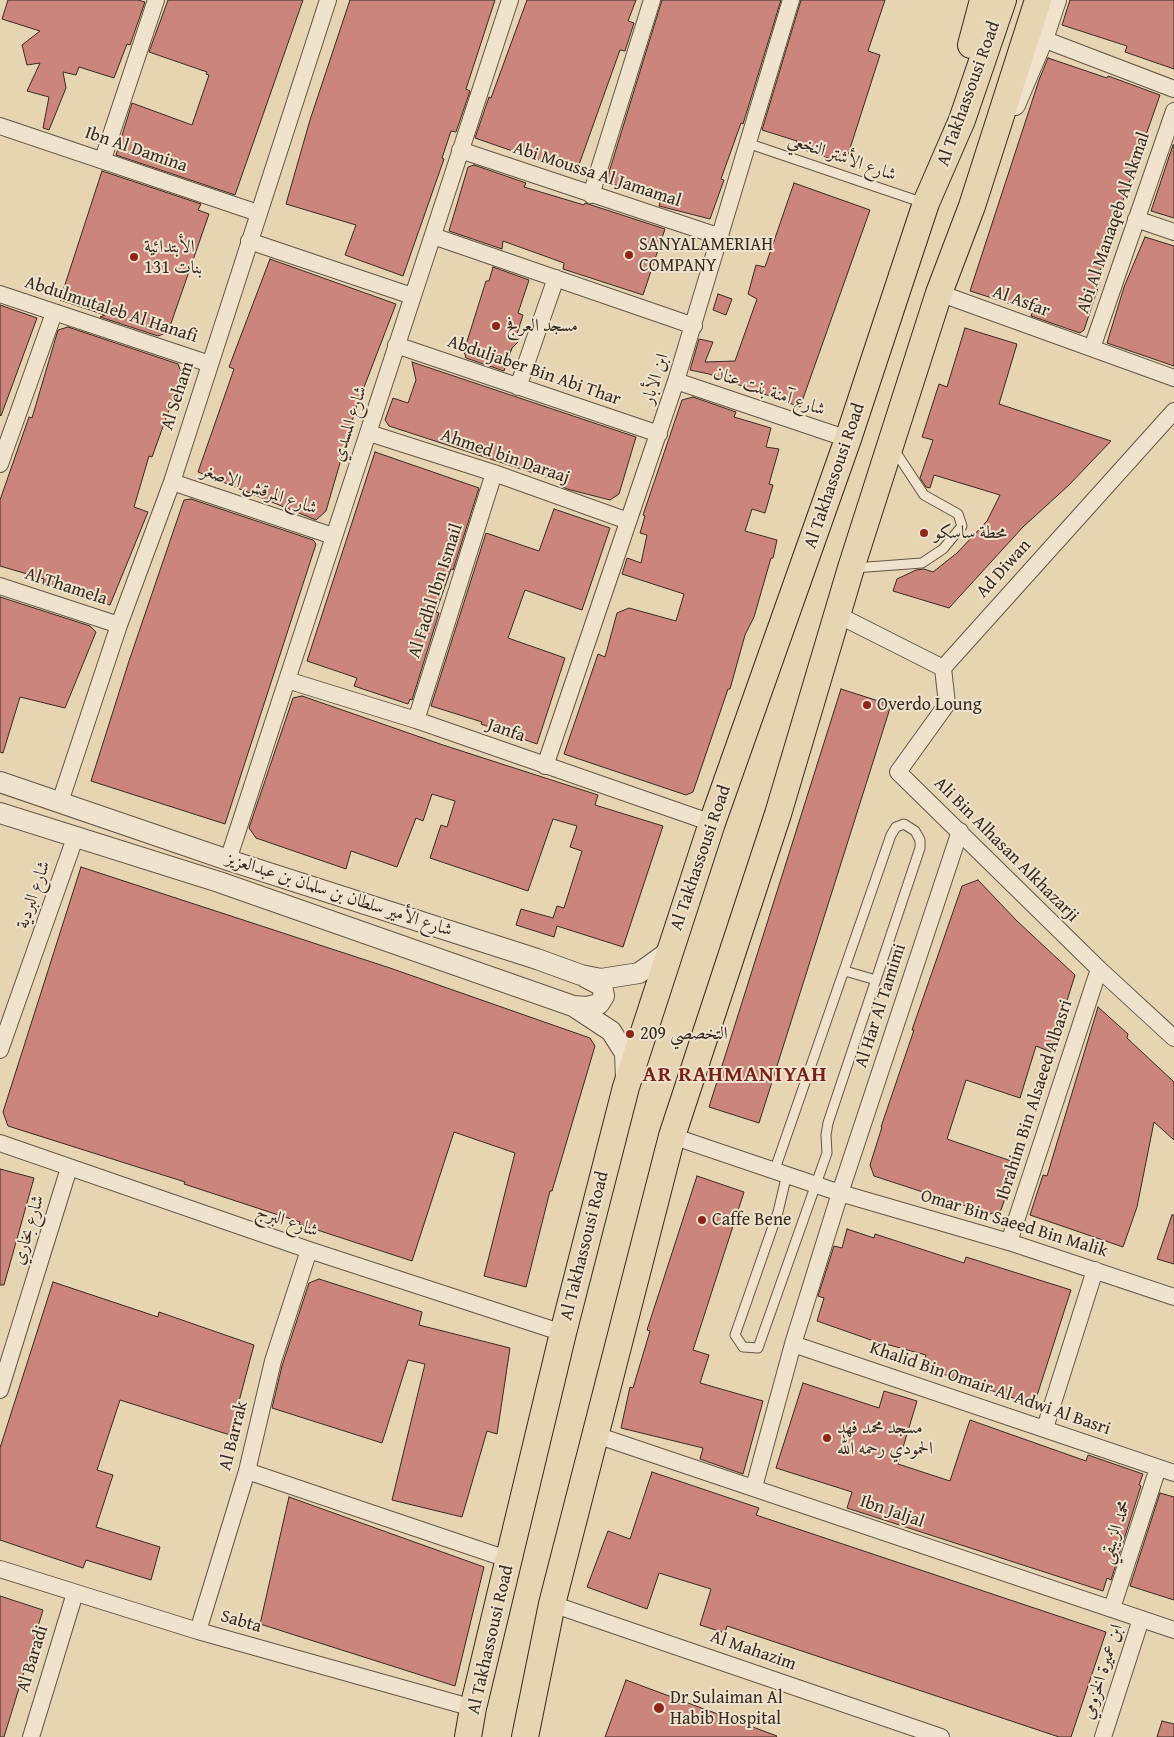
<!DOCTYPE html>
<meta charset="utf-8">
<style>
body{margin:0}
canvas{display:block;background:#e6d4b3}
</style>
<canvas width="1174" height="1737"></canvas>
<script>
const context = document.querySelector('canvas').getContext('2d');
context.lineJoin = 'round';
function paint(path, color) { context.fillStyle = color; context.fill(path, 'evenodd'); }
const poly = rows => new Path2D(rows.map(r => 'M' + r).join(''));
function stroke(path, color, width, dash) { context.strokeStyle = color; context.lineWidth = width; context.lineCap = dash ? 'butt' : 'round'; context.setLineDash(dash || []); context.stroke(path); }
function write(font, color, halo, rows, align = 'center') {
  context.font = font + ' "Gentium Book Plus",Amiri,serif'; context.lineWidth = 4; context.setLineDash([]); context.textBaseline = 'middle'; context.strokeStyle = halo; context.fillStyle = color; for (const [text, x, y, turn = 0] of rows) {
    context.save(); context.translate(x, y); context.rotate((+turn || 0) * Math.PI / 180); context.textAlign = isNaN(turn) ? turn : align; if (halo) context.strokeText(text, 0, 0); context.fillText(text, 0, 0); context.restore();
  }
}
const building = poly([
 [8,0,138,0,145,2,130,45,127,44,114,78,79,67,76,75,63,72,66,88,49,130,43,128,49,97,27,91,40,63,27,65,22,45,40,31,2,19,8,0],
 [168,0,303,0,235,195,116,155,132,103,192,125,209,75,206,74,207,72,149,52,168,0],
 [350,0,495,0,466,89,470,91,456,132,451,131,442,158,444,159,403,276,345,255,356,225,286,204,310,120,350,0],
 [527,0,636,0,628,21,634,23,625,51,620,50,576,173,475,138,489,97,491,98,527,0],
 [662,0,781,0,743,124,741,123,721,179,724,180,710,219,659,206,661,199,606,182,662,0],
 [801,0,885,0,868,51,880,55,845,164,796,147,797,141,762,130,801,0],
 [1070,0,1174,0,1174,69,1125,52,1127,46,1062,25,1070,0],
 [1048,58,1107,78,1108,76,1160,95,1114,226,1116,226,1097,280,1100,282,1084,330,1080,333,1031,316,1033,311,970,291,1039,80,1048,58],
 [1173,145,1174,145,1174,218,1151,211,1173,145],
 [474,165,526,183,524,187,584,205,585,203,665,229,643,295,563,269,564,263,503,241,502,249,449,231,468,167,474,165],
 [102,171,201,204,198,210,209,214,168,332,158,336,100,317,105,315,60,300,102,171],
 [794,183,870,210,800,407,709,374,690,370,699,339,713,342,705,362,735,361,757,299,748,294,756,265,765,267,794,183],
 [1145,237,1174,246,1174,366,1107,343,1124,287,1145,237],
 [270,259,396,304,356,408,326,511,316,520,198,472,234,369,229,367,270,259],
 [493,267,529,280,518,313,523,315,516,337,518,342,512,348,504,371,466,358,464,351,486,281,489,281,493,267],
 [718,294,732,299,726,315,713,310,718,294],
 [0,305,37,318,1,416,0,415,0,305],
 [68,327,178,364,182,374,152,457,149,456,134,507,148,512,110,605,43,584,44,579,0,566,0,500,29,417,32,418,58,330,68,327],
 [965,328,1017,344,999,404,1111,441,1069,485,1023,527,949,608,893,591,897,579,916,570,924,569,933,572,957,553,987,521,1000,495,934,475,930,488,926,487,920,478,933,440,922,437,939,384,947,387,965,328],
 [412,362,636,437,619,494,610,500,567,489,563,487,564,483,389,426,385,420,393,398,408,403,416,380,412,362],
 [693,397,736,412,734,417,771,428,766,447,779,449,769,484,773,485,765,513,752,509,745,531,777,540,773,558,771,558,754,617,745,635,730,689,728,689,693,792,686,795,564,754,598,654,605,657,617,613,629,608,676,621,684,594,622,574,627,558,641,563,647,535,640,533,645,516,643,515,682,400,693,397],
 [375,452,479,488,453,570,451,569,436,612,439,613,412,700,410,699,408,704,354,686,357,678,307,661,375,452],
 [191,499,313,540,316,544,225,824,91,781,129,661,184,500,191,499],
 [554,509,610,528,582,610,525,590,508,638,565,658,537,744,481,724,482,722,431,706,486,533,539,551,554,509],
 [0,597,90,626,96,632,65,708,20,697,3,753,0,752,0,597],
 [841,689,891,705,759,1123,709,1107,841,689],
 [302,696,443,745,598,795,595,805,663,826,623,947,557,926,554,937,516,925,521,909,553,918,557,906,564,908,582,851,570,847,577,826,553,819,528,891,430,858,441,825,447,827,455,801,432,794,423,821,416,818,397,867,351,851,346,869,256,838,249,828,293,698,302,696],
 [81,867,390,968,590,1038,595,1046,552,1191,550,1191,526,1287,484,1276,515,1153,454,1132,412,1261,299,1224,300,1222,184,1184,185,1182,8,1126,3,1112,81,867],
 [978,880,1017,921,1075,975,1051,1052,1036,1046,1020,1098,966,1080,947,1139,1017,1163,1001,1210,990,1214,874,1176,870,1165,882,1127,881,1127,914,1030,912,1030,962,886,978,880],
 [1098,1007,1128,1034,1127,1038,1174,1082,1174,1140,1154,1122,1137,1207,1123,1247,1030,1215,1043,1175,1047,1176,1098,1007],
 [0,1169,34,1178,4,1285,0,1285,0,1169],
 [697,1176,744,1192,693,1350,709,1355,700,1383,763,1401,743,1474,700,1459,703,1448,621,1428,630,1387,633,1388,650,1331,647,1330,697,1176],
 [1172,1215,1174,1215,1174,1264,1157,1259,1172,1215],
 [847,1229,874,1238,875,1234,964,1263,966,1257,1071,1290,1034,1405,922,1367,926,1355,871,1340,817,1321,824,1298,818,1296,834,1246,842,1248,847,1229],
 [319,1279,422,1312,419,1325,510,1348,497,1434,487,1431,462,1517,392,1500,425,1364,408,1360,382,1443,272,1408,282,1366,309,1283,319,1279],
 [53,1282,158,1317,159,1312,254,1345,230,1435,120,1400,97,1470,113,1475,96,1527,160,1547,151,1580,86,1560,83,1568,0,1540,0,1448,53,1282],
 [803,1383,879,1408,884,1391,917,1401,898,1464,950,1481,970,1420,1086,1461,1088,1455,1143,1474,1139,1485,1141,1486,1111,1580,1107,1578,1103,1591,847,1508,852,1492,776,1468,803,1383],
 [652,1472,759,1508,756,1515,1106,1632,1071,1737,1059,1737,727,1626,725,1633,700,1625,711,1589,659,1573,647,1609,587,1587,608,1531,630,1539,652,1472],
 [1160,1493,1174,1497,1174,1600,1130,1586,1160,1493],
 [289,1497,484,1567,455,1686,260,1624,289,1497],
 [0,1596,43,1610,4,1737,0,1737,0,1596],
 [626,1680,777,1736,776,1737,605,1737,626,1680],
 [1162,1721,1174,1724,1174,1737,1157,1737,1162,1721]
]);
paint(building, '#cc857b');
stroke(building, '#382b20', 1);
const service = poly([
 [747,143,924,203],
 [854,568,922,563,943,549,962,526,958,514,924,495,893,448],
 [845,971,876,980],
 [775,1169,891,835,896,827,904,824,915,831,920,840,920,848,828,1123,826,1135,827,1153,758,1348,743,1347,735,1335,778,1212,787,1174]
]);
const minor = poly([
 [1043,39,1174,89],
 [0,126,258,213],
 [460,150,721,237],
 [103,159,156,0],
 [591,195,652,0],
 [1136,219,1174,232],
 [433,236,694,326],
 [249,241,412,296],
 [939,293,1174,378],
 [0,294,210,364],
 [396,345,659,434],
 [1092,348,1174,111],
 [676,381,848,439],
 [518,387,556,278],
 [369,433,494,473,628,521],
 [0,464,54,313],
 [172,482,333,536],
 [0,586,119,625],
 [838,615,943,668],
 [943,668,947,704,898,772,1099,969,1174,1038],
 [943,668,1174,411],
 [287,680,416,720,712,823],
 [416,720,494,473],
 [545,766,676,381,791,0],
 [60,802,119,625,172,482,328,0],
 [228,860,510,0],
 [0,1050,75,838],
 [672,1136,840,1193,1009,1242,1174,1297],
 [0,1143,309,1250,563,1333],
 [1009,1242,1099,969],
 [793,1344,1174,1473],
 [0,1390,69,1168],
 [1045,1428,1095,1270],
 [596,1435,1174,1630],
 [247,1471,510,1560],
 [754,1487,793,1344,840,1193,960,831],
 [0,1569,198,1631,473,1708],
 [552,1604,941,1737],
 [1112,1608,1158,1468],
 [198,1631,247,1471,273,1361,309,1250],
 [31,1737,75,1593],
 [1103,1737,1141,1619]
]);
const tertiary = poly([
 [1015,105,1043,39,1056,0],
 [0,782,228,860,537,959,581,975,601,979,639,973,664,955,672,945],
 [0,813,219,882,573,1006,611,1031,625,1053,626,1078],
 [573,1006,587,1007,599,1004,604,996,602,986,585,977]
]);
const primary = poly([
 [971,45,983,0],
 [468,1737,473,1708,563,1333,626,1087,712,823,848,439,926,203,962,120,1003,0],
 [525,1737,552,1604,672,1136,778,814,851,568,939,293,972,206,1038,0]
]);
stroke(service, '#645545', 11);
stroke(minor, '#645545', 18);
stroke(tertiary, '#645545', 22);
stroke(primary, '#382b20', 28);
stroke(service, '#efe3ce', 9);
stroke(minor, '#efe3ce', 16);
stroke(tertiary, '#efe3ce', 20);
stroke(primary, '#e6d4b3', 26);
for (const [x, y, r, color] of [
 [629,255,5,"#8f2418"],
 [134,257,5,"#8f2418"],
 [496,326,5,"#8f2418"],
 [924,533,5,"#8f2418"],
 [867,705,5,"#8f2418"],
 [630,1034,5,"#8f2418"],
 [702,1220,5,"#8f2418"],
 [827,1438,5,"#8f2418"],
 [659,1708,6,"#8f2418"]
]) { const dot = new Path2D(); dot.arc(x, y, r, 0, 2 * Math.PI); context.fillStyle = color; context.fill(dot); stroke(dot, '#efe3ce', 2); }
write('18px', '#382b20', '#efe3ce', [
 ["Al Takhassousi Road",969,94,-70],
 ["Ibn Al Damina",136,150,19],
 ["شارع الأشتر النخعي",842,158,19],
 ["Abi Moussa Al Jamamal",597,175,18],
 ["Abi Al Manaqeb Al Akmal",1114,223,-71],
 ["Al Asfar",1021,302,20],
 ["Abdulmutaleb Al Hanafi",111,310,18],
 ["Abduljaber Bin Abi Thar",534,371,19],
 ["ابن الأبار",656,379,-72],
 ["شارع آمنة بنت عنان",769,392,19],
 ["Al Seham",178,396,-72],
 ["شارع المسدي",350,424,-72],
 ["Ahmed bin Daraaj",505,457,19],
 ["Al Takhassousi Road",835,476,-71],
 ["شارع المرقش الاصغر",259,490,19],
 ["Ad Diwan",1004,569,-48],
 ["Al Thamela",66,587,18],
 ["Al Fadhl Ibn Ismail",436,591,-72],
 ["Janfa",506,731,19],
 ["Ali Bin Alhasan Alkhazarji",1006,850,45],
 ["Al Takhassousi Road",701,858,-71],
 ["شارع البردية",34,895,-71],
 ["شارع الأمير سلطان بن سلمان بن عبدالعزيز",339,895,18],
 ["Al Har Al Tamimi",881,1006,-72],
 ["Ibrahim Bin Alsaeed Albasri",1035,1100,-72],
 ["شارع البرج",287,1222,19],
 ["Omar Bin Saeed Bin Malik",1014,1224,17],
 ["شارع بخاري",29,1230,-73],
 ["Al Takhassousi Road",585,1246,-76],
 ["Khalid Bin Omair Al Adwi Al Basri",990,1389,19],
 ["Al Barrak",234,1436,-76],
 ["Ibn Jaljal",892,1512,19],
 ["محمد الزيبقي",1116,1532,-72],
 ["Sabta",241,1622,16],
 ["Al Takhassousi Road",491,1640,-77],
 ["Al Mahazim",753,1651,19],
 ["Al Baradi",33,1659,-73],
 ["ابن عميرة الخزومي",1103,1672,-72]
]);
write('18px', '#382b20', '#efe3ce', [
 ["SANYALAMERIAH",639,245],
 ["COMPANY",639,266],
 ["الأبتدائية",144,247],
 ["131 بنات",144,268],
 ["مسجد العرفج",506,326],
 ["محطة ساسكو",934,533],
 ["Overdo Loung",877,705],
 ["التخصصي 209",640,1034],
 ["Caffe Bene",712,1220],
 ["مسجد محمد فهد",837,1428],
 ["الحمودي رحمه الله",837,1449],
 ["Dr Sulaiman Al",670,1698],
 ["Habib Hospital",670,1719]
], 'left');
context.letterSpacing = '1px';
write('bold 22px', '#7a1f14', '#efe3ce', [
 ["AR RAHMANIYAH",735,1075]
]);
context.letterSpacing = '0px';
</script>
